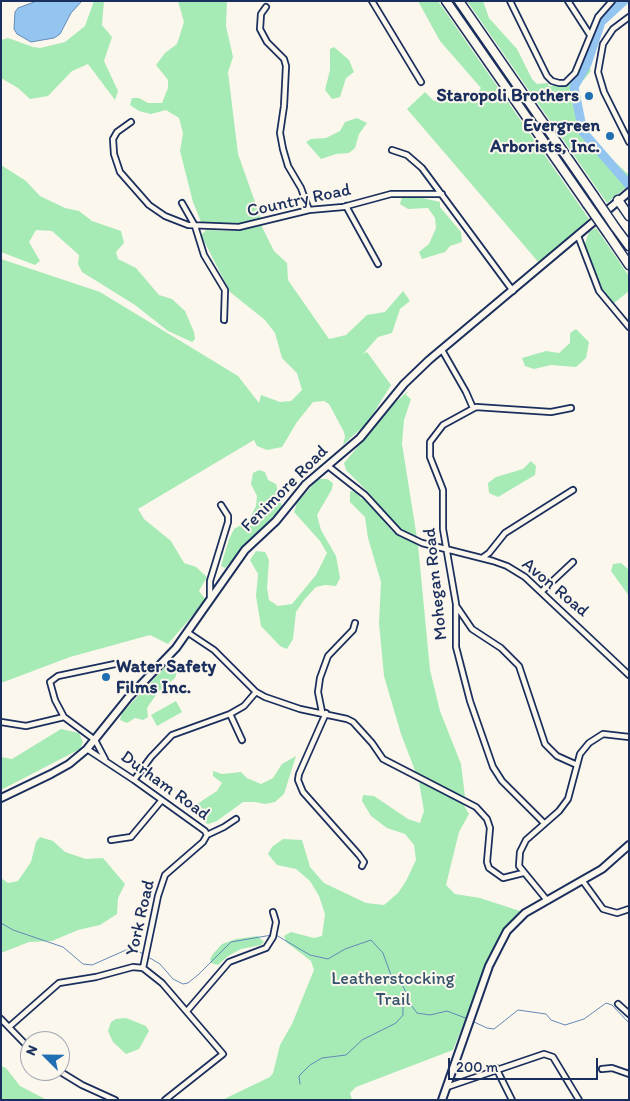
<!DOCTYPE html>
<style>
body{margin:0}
#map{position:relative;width:630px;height:1101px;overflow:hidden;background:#fbf7ec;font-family:Itim,sans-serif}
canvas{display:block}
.frame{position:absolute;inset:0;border:2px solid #1b2f5e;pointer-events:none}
.north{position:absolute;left:20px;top:1031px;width:50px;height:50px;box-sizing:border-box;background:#fbf7ec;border:1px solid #a1a7b3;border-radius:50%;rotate:293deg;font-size:14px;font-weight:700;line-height:20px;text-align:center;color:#1b2f5e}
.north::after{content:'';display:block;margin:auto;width:18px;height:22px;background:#1f6fb2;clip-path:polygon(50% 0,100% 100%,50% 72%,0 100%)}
.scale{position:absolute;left:448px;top:1058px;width:150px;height:22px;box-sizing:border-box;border:2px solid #1b2f5e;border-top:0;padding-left:6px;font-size:15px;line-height:18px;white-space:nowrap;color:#1b2f5e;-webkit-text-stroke:4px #fbf7ec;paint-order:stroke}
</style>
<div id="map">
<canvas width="630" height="1101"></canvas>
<div class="frame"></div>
<div class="north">N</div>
<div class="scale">200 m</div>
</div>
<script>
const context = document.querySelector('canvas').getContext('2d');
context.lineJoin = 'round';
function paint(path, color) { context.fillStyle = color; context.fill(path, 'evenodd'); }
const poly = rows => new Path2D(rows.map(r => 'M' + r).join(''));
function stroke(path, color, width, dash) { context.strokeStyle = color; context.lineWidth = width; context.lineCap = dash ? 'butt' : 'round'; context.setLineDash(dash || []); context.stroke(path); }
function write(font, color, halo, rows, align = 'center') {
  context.font = font + ' Itim,sans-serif'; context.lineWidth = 4; context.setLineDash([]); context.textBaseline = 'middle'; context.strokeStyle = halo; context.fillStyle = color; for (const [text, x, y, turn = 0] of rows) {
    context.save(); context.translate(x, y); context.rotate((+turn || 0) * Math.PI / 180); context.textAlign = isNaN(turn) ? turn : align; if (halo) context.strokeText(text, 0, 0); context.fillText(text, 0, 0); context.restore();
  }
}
paint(poly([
 [94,1,104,1,102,25,112,37,104,61,118,91,115,100,88,64,72,71,48,96,30,99,18,88,1,78,1,40,8,38,33,47,40,48,65,42,85,26],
 [178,1,227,1,226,26,233,57,228,72,238,154,261,219,237,225,201,222,193,202,180,151,183,133,179,118,166,110,151,114,139,111,130,105,132,98,139,98,148,103,162,103,168,88,168,80,156,65,165,53,177,44,184,22],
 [418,1,438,1,589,219,540,264,407,109,425,92,434,101,459,98,478,92,481,88,440,41],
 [467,1,483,1,489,18,517,49,532,79,537,84,548,83,549,86,553,86,567,85,574,77,598,19,606,9,615,1,627,1,604,24,589,65,591,71,576,89,586,132,598,148,602,150,629,175,629,185,607,203],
 [334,47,349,60,354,72,346,78,340,97,332,99,325,90,330,70,330,49],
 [357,118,367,123,359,134,355,148,349,153,336,154,321,159,306,142,311,139,326,138,340,131,345,122],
 [1,165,26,181,40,196,65,208,79,211,92,221,121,231,124,243,116,252,118,259,136,268,159,295,172,299,185,311,194,332,195,339,192,342,168,331,135,305,82,272,78,264,79,255,52,231,36,230,29,242,40,261,35,265,1,252],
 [413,196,440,202,440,207,461,232,462,242,450,246,445,252,422,259,419,252,429,244,436,228,435,218,428,208,408,209,400,204,402,197],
 [261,225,274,251,287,263,288,280,329,339,346,335,367,315,385,312,403,291,410,301,400,309,392,333,378,337,363,354,367,352,391,385,368,422,343,445,345,437,344,432,329,404,324,401,313,402,297,422,282,447,267,450,257,446,254,440,138,509,144,519,171,541,184,563,196,567,207,577,199,591,206,600,168,644,150,635,70,657,1,683,1,259,100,292,238,376,259,403,261,395,280,402,291,401,302,390,297,373,282,358,275,333,265,320,230,292,201,235,206,230,237,231],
 [596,228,629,276,629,291,613,304,597,283,584,246,589,232],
 [576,329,589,342,586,358,576,367,551,365,534,369,525,366,522,358,546,351,559,353,570,343,570,333],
 [408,391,406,395,411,399,404,420,402,444,417,538,400,528,393,522,368,492,346,470,344,463,395,403],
 [531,461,536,466,535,475,498,497,489,493,488,483,496,477,523,469],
 [259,470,265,472,268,480,276,484,282,507,225,568,221,566,229,539,234,529,249,520,256,506,257,496,251,484,253,473],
 [318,479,327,479,333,483,332,489,317,515,321,530,336,556,340,578,336,586,325,585,316,587,304,600,296,612,293,639,287,649,280,646,261,626,256,596,258,574,250,560,256,551,265,552,269,560,267,588,269,600,278,606,292,604,316,575,327,553,320,541,294,512,297,503],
 [350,491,356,492,362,500,362,495,393,532,418,545,430,670,440,711,461,764,465,797,416,773,401,734,384,676,379,623,381,582,368,538,365,517,350,502],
 [621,563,629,570,629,596,611,571,613,564],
 [177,660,178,670,175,678,158,692,147,708,148,717,143,720,135,718,127,723,120,720,122,713,171,661],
 [176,701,182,712,157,726,151,715],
 [61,729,79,733,83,742,80,749,1,790,1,757,12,759],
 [296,756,284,794,275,802,265,804,255,802,243,802,217,821,208,824,195,814,194,806,217,791,222,783,213,776,213,771,222,774,241,772,247,778,261,784,273,778,282,764],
 [419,782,462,802,469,814,459,832,446,885,455,894,480,898,520,911,507,926,496,944,453,1050,356,1087,350,1093,352,1100,222,1100,270,1077,273,1073,280,1045,292,1024,314,970,311,961,286,942,284,936,291,932,314,938,322,936,325,914,319,896,310,881,296,869,277,865,268,854,272,847,283,839,302,840,310,867,324,883,366,903,384,905,398,893,406,881,416,860,414,845,405,834,387,828,371,816,362,801,363,795,374,796,408,819,420,823,424,811],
 [40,837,53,841,65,852,86,859,103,858,125,884,118,898,117,914,100,925,78,930,52,941,29,942,1,953,1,878,8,883,18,881,31,862,36,842],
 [258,936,264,942,261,945,241,949,228,956,218,965,211,963,210,959,213,954,222,944,236,939],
 [126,1018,146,1026,149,1031,139,1049,126,1054,113,1042,108,1031,111,1022,116,1019],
 [1,1066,6,1068,20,1086,47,1100,1,1100]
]), '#a6eab5');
const water = poly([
 [37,1,82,1,71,13,60,34,54,38,31,42,17,34,14,29,15,12,18,8,37,1]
]);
paint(water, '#93c5f0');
stroke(water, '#6389b6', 1);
stroke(poly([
 [1,923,13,930,63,947,83,964,92,965,126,950,138,951,160,964,173,979,183,984,188,983,199,974,231,942,272,935],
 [276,935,310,955,328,959,345,949,371,940,383,953,392,978,401,983,406,992,409,1002,417,1013,430,1015,447,1011,468,1019],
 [472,1021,487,1028,494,1029,518,1010,546,1014,551,1020,565,1025,584,1019,606,1003,612,1005,629,1023],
 [300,1084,299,1076,310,1065,322,1058,346,1055,362,1040,396,1023,403,1015,403,1006,408,1003]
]), '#6389b6', 1);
stroke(poly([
 [624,1,601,22,587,64,574,87,583,132,629,185]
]), '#93c5f0', 9);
const street = poly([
 [372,1,421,82],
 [510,1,547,76,552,81,559,83,565,83,575,73,598,17,612,1],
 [568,1,590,35],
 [266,7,261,14,260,29,267,42,284,59,286,66,284,106,280,133,283,149,288,166,301,188,309,210],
 [629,17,613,29,603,44,598,72,604,92,629,142],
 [131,122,117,132,113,139,114,154,120,172,149,205,165,216,188,225,239,227,309,210,343,207,391,194,442,194],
 [392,150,407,155,422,168,513,291],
 [182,203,195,226,204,255,225,290,224,320],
 [346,206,378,264],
 [578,236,599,291,629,327],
 [442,350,466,392,473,408],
 [328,466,365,495,399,532,422,543,493,561,507,566,525,577,629,675],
 [482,558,489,553,505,533,573,490],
 [541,592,573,562],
 [210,597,210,581,228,522,228,516,221,505],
 [457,607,472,629,501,648,519,666,545,744,557,756,577,765],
 [187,632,214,650,256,692,265,697,300,709,347,719,353,722,372,743,383,759,476,807,487,819,490,828,487,862,489,868,503,878,523,873],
 [322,712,318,692,320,678,328,656,353,630,355,623],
 [326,713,299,774,298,780,303,792,359,855,364,862,362,866],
 [230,714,242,740],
 [1,722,26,726,64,717],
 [87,749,134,780,205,831,207,835],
 [105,759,95,740,64,717,55,700,50,682,58,676,115,664],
 [134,780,151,757,172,735,230,714,244,706,256,692],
 [544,823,502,781,493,767,470,701,456,647,456,604,443,529,443,490,430,457,430,442,443,425,476,407,551,412,571,408],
 [111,840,131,837,161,801],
 [582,880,603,909,617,913,629,909],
 [546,899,519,866,520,852,526,840,559,811,568,799,580,754,589,743,603,734,629,737],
 [143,968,158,896,165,875,203,842,207,835,224,827,236,819],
 [618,1004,629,1014],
 [187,1011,229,962,266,948,273,937,276,922,273,912],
 [1,1019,30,1049],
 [9,1027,59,983,96,977,133,967,143,968,162,983,223,1054,165,1100],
 [496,1068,512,1100],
 [602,1069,612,1068,629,1074],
 [59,1071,82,1085,115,1100],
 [447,1087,544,1054,553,1057,579,1100]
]);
const secondary = poly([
 [1,798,51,774,69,764,87,749,128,698,176,648,245,550,276,521,306,484,360,438,404,384,429,360,629,192],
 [442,1100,489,966,507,931,525,913,602,869,629,845]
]);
const highway = poly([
 [446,1,587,204],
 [459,1,594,196],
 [618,200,629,216],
 [615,227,629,246],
 [608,234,629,265]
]);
stroke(street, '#1b2f5e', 8);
stroke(secondary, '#1b2f5e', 10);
stroke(highway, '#1b2f5e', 11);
stroke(street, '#fbf7ec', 4.5);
stroke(secondary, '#fbf7ec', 6);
stroke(highway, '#fbf7ec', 8);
const highwayBridge = poly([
 [594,196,615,227],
 [587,204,608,234]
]);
stroke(highwayBridge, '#1b2f5e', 11, []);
stroke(highwayBridge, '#fbf7ec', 8);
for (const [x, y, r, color] of [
 [589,96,5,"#1f6fb2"],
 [610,136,5,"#1f6fb2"],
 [106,677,5,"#1f6fb2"]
]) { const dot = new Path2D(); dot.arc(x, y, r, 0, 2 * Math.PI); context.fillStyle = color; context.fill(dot); stroke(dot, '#fbf7ec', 2); }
write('bold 18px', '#1b2f5e', '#fbf7ec', [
 ["Staropoli Brothers",579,96],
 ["Evergreen",600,126],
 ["Arborists, Inc.",600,147],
 ["Water Safety",116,667,"left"],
 ["Films Inc.",116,688,"left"]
], 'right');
write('18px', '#1b2f5e', '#fbf7ec', [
 ["Country Road",299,201,-12],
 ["Fenimore Road",285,489,-45],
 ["Mohegan Road",436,584,-96],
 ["Avon Road",555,588,40],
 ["Durham Road",165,786,36],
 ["York Road",141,918,-77]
]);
write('18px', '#37546f', '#fbf7ec', [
 ["Leatherstocking",393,979],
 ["Trail",393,1000]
]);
</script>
